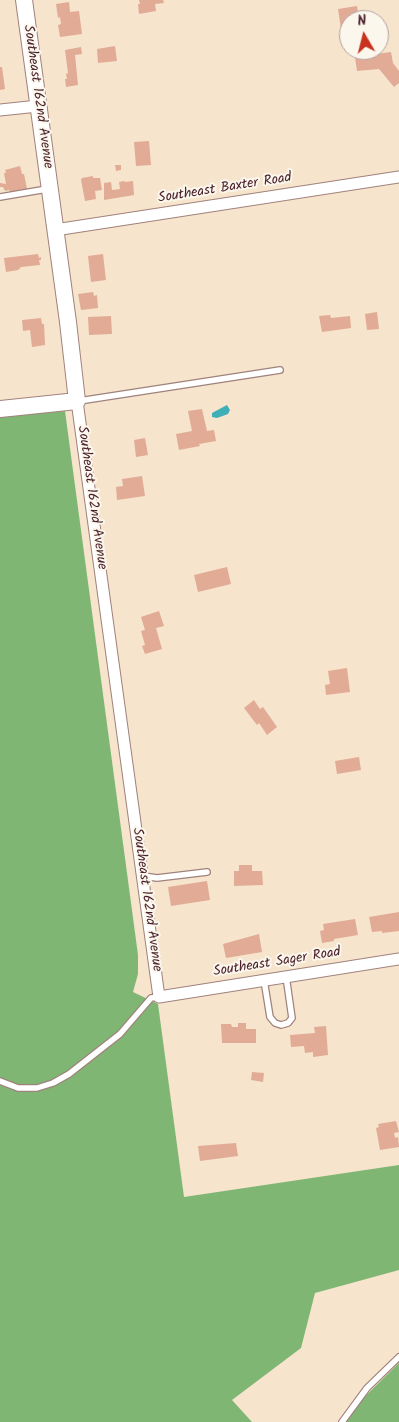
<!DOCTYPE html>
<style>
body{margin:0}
#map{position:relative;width:399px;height:1422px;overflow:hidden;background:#f6e4cc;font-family:Kalam,sans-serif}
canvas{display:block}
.north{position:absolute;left:339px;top:10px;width:50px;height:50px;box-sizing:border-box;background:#fbf7ec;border:1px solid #b4a19f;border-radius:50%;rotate:352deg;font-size:14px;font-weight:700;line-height:20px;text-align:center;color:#4a1f2b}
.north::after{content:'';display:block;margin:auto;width:18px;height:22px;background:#c8321e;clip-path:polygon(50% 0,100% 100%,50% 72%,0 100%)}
</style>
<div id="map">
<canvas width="399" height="1422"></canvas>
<div class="north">N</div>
</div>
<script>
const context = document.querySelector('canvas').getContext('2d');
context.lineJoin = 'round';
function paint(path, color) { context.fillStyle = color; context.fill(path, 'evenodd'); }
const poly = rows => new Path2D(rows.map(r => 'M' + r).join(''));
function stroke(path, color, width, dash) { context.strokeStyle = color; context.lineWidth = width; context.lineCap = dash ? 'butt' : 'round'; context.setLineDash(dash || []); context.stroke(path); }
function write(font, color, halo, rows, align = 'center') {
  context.font = font + ' Kalam,sans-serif'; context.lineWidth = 4; context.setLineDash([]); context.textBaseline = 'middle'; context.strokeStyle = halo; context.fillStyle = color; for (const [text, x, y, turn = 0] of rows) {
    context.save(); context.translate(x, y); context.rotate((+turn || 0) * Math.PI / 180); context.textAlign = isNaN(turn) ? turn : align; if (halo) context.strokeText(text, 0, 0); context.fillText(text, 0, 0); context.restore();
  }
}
paint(poly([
 [65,411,138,955,138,974,133,992,158,1004,184,1197,399,1165,399,1270,315,1293,301,1348,232,1400,252,1422,0,1422,0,417],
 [399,1363,399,1422,339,1422]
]), '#7fb674');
paint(poly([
 [227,405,230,410,228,414,217,418,212,417,212,413]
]), '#3eafb7');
paint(poly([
 [139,0,163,0,164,3,155,4,156,11,139,14,138,4,140,4],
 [69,2,70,12,79,11,82,34,60,37,58,25,61,24,60,17,58,18,56,4],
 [357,6,359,20,349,20,349,41,343,42,338,9],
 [115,46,117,61,98,63,97,49],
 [81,47,82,54,75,55,78,85,66,87,65,79,67,79,66,74,68,73,65,50],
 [391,52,393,63,399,71,399,83,394,87,379,69,357,71,355,57],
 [0,67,2,67,5,89,0,90],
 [149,141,151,165,136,166,134,142],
 [115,165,121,165,121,170,116,171],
 [20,166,22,174,24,174,27,189,10,192,9,190,5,191,3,187,0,187,0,183,6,184,4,173,6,173,5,170],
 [93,176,93,178,100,178,102,190,95,191,96,199,85,201,81,180,82,178],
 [124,181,125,182,133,181,134,195,104,200,104,183,111,182,112,190,120,189,119,182],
 [38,254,39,258,41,257,41,260,39,260,40,265,21,267,18,270,6,272,4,258],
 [103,254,106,280,91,282,88,256],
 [93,292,94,296,97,295,98,308,81,310,78,294],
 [377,312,379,329,367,330,365,314],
 [330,315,331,318,350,316,351,328,322,332,319,316],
 [111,316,112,334,89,335,88,317],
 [41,318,42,324,44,324,45,345,32,347,30,330,23,331,22,320],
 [202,409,207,431,214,430,216,441,199,444,200,446,179,450,176,434,192,431,188,411],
 [145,438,148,455,136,457,134,440],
 [142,476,145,496,117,500,116,487,123,486,122,479],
 [227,567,231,584,198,592,194,575],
 [159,611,164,626,156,628,162,649,145,654,142,646,145,645,141,631,145,630,141,617],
 [347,668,350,692,326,695,325,685,330,684,328,671],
 [254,700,260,709,263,707,277,727,267,735,259,723,257,725,244,708],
 [359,757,361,770,337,774,335,761],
 [239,865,252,865,252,871,262,871,263,885,234,886,234,871,239,871],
 [207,881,210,900,171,906,168,887],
 [399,912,399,931,382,933,382,931,372,932,369,917],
 [355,919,358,935,334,939,334,941,322,943,320,931,324,930,323,924],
 [259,934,262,952,226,958,223,944],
 [238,1023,246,1023,246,1029,256,1029,256,1043,222,1043,221,1024,231,1024,232,1027,238,1027],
 [326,1026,328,1055,313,1057,313,1052,305,1053,304,1046,291,1047,290,1035,315,1033,314,1027],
 [252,1072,264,1073,263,1082,251,1080],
 [396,1121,399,1132,394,1133,395,1138,398,1137,399,1147,380,1150,376,1128,379,1127,378,1124],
 [236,1143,238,1156,200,1161,198,1146]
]), '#e1ab96');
const lane = poly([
 [0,197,47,189],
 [79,401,280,370],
 [143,876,157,878,207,872],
 [264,980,270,1017,275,1023,281,1025,288,1023,292,1018,286,976],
 [0,1081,18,1088,37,1088,53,1083,69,1074,120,1034,151,998,159,997],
 [342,1422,367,1388,399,1357]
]);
const street = poly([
 [0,110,38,106],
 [55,230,399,177],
 [77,401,159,997,399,959]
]);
const secondary = poly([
 [0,409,77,401,68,322,24,0]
]);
stroke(lane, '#a0827c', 8);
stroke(street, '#a0827c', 13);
stroke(secondary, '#a0827c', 18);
stroke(lane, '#fff', 5.5);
stroke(street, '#fff', 11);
stroke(secondary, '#fff', 16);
write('14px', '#4a1f2b', '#fbf7ec', [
 ["Southeast 162nd Avenue",37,97,82],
 ["Southeast Baxter Road",225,189,-9],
 ["Southeast 162nd Avenue",91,498,82],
 ["Southeast 162nd Avenue",146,900,82],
 ["Southeast Sager Road",277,963,-9]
]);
</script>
